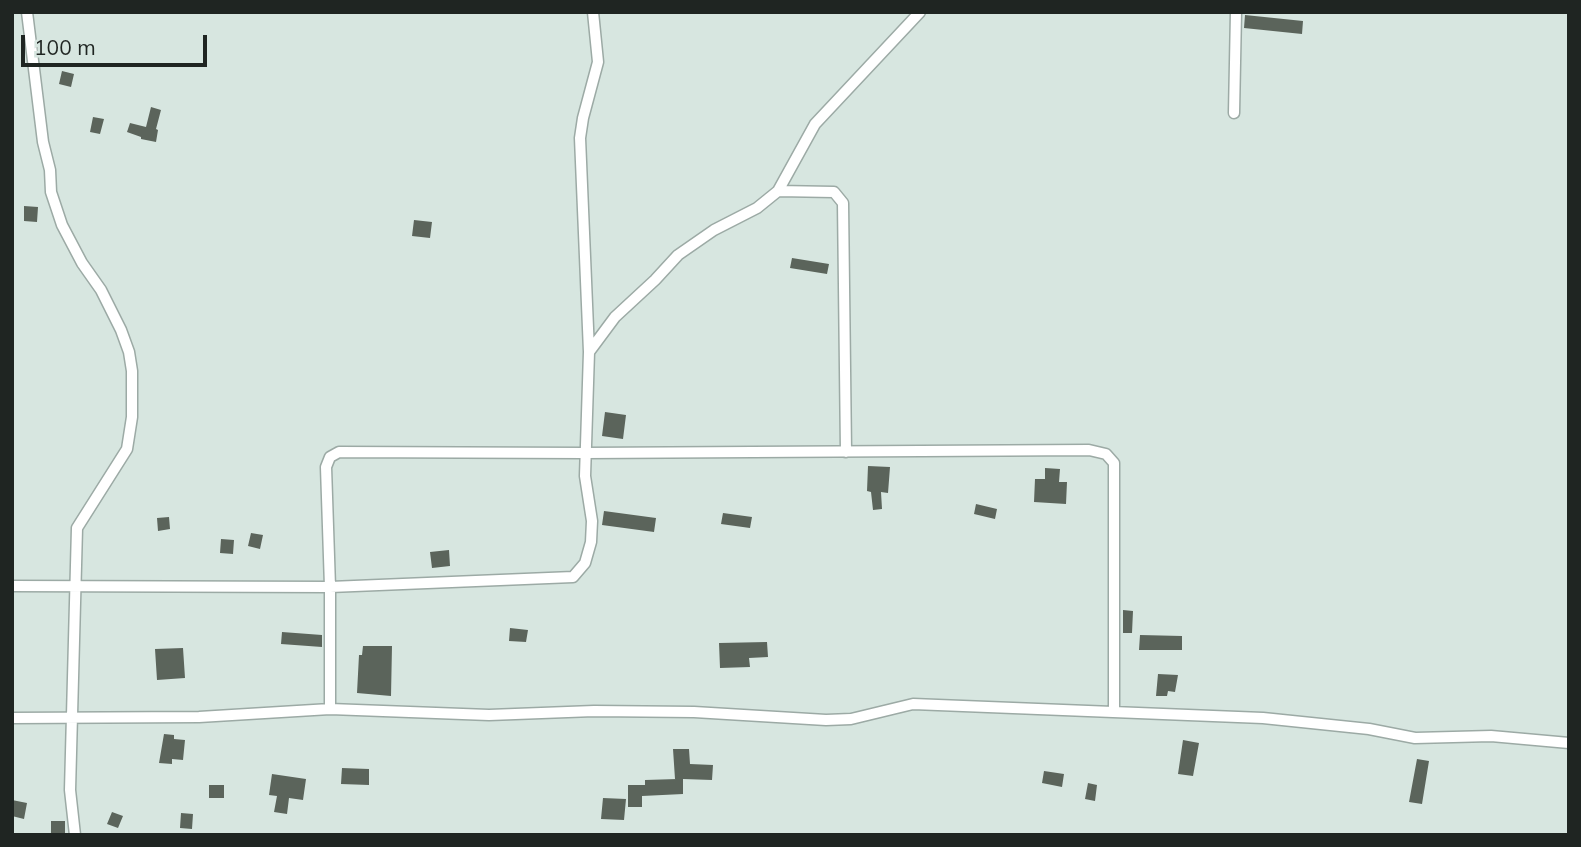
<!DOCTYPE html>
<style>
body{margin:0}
#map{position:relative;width:1581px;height:847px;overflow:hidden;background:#d7e6e0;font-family:Mulish,sans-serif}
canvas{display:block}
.frame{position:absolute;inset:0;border:14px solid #1f2522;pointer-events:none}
.scale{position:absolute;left:21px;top:35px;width:186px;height:32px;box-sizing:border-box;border:4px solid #1f2522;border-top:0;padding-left:9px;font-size:21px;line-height:24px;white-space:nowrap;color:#1f2522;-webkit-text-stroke:5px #d7e6e0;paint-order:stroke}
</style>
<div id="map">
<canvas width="1581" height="847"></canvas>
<div class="frame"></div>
<div class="scale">100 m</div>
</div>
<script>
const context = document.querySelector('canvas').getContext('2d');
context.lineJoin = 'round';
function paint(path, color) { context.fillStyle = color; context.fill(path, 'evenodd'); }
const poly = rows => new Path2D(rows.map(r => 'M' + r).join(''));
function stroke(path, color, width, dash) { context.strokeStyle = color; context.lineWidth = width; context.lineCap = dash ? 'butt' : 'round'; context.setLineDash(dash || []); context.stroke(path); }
paint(poly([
 [1245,15,1303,21,1302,34,1244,28],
 [62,71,74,74,71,87,59,84],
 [151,107,161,110,156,129,158,130,156,142,141,139,141,137,127,132,130,123,146,127],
 [93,117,104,119,100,134,90,132],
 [24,206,38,207,37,222,24,221],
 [414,220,432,222,430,238,412,236],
 [792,258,829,264,827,274,790,268],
 [605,412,626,415,623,439,602,436],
 [868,466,890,467,888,493,881,492,882,509,873,510,871,492,867,491],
 [1045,468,1060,469,1059,482,1067,482,1066,504,1034,502,1035,479,1045,479],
 [976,504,997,509,995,519,974,514],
 [604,511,656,518,654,532,602,525],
 [723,513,752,517,750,528,721,524],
 [169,517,170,529,158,531,157,518],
 [251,533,263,535,260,549,248,546],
 [221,539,234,540,233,554,220,553],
 [449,550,450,566,432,568,430,552],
 [1123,610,1133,611,1132,633,1123,633],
 [510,628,528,630,526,642,509,641],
 [282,632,322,635,322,647,281,644],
 [1140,635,1182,636,1182,650,1139,650],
 [767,642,768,657,749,658,750,667,720,668,719,643],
 [363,646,392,646,391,696,357,693,359,655,362,655],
 [183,648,185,678,157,680,155,649],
 [1158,674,1178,675,1175,692,1168,691,1167,696,1156,696],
 [164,734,174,735,174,739,185,740,183,760,172,759,172,764,159,763],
 [1183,740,1199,743,1193,776,1178,774],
 [673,749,689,749,690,764,713,765,712,780,683,779,683,794,642,796,642,807,628,807,628,785,645,785,645,780,677,779,675,779],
 [1417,759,1429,761,1422,804,1409,802],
 [342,768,369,769,369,785,341,784],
 [1044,771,1064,774,1062,787,1042,783],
 [272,774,306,779,303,800,289,798,287,814,274,812,277,796,269,795],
 [1088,783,1097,785,1095,801,1085,799],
 [209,785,224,785,224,798,209,798],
 [603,798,626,799,624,820,601,819],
 [12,800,27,803,24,819,12,816],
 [112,812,123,816,118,828,107,824],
 [181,813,193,814,192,829,180,828],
 [51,821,65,821,65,835,51,835]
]), '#5b645b');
const street = poly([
 [27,12,43,142,50,170,51,192,62,225,82,263,101,290,121,330,129,352,132,371,132,417,127,449,77,528,70,790,75,835],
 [1234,113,1236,12],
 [778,191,834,192,843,203,846,452],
 [589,352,615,317,655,280,678,255,714,230,757,208,778,191,815,124,920,12],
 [12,586,330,587,573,577,585,563,591,542,592,521,585,476,589,352,580,138,583,118,598,62,593,12],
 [330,709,330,587,326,467,330,457,339,452,585,453,1089,450,1106,454,1114,463,1114,712],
 [12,718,199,717,330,709,489,715,594,711,694,712,826,720,851,719,913,704,1263,718,1369,729,1415,738,1491,736,1569,743]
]);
stroke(street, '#9caaa5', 13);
stroke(street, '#fff', 10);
</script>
